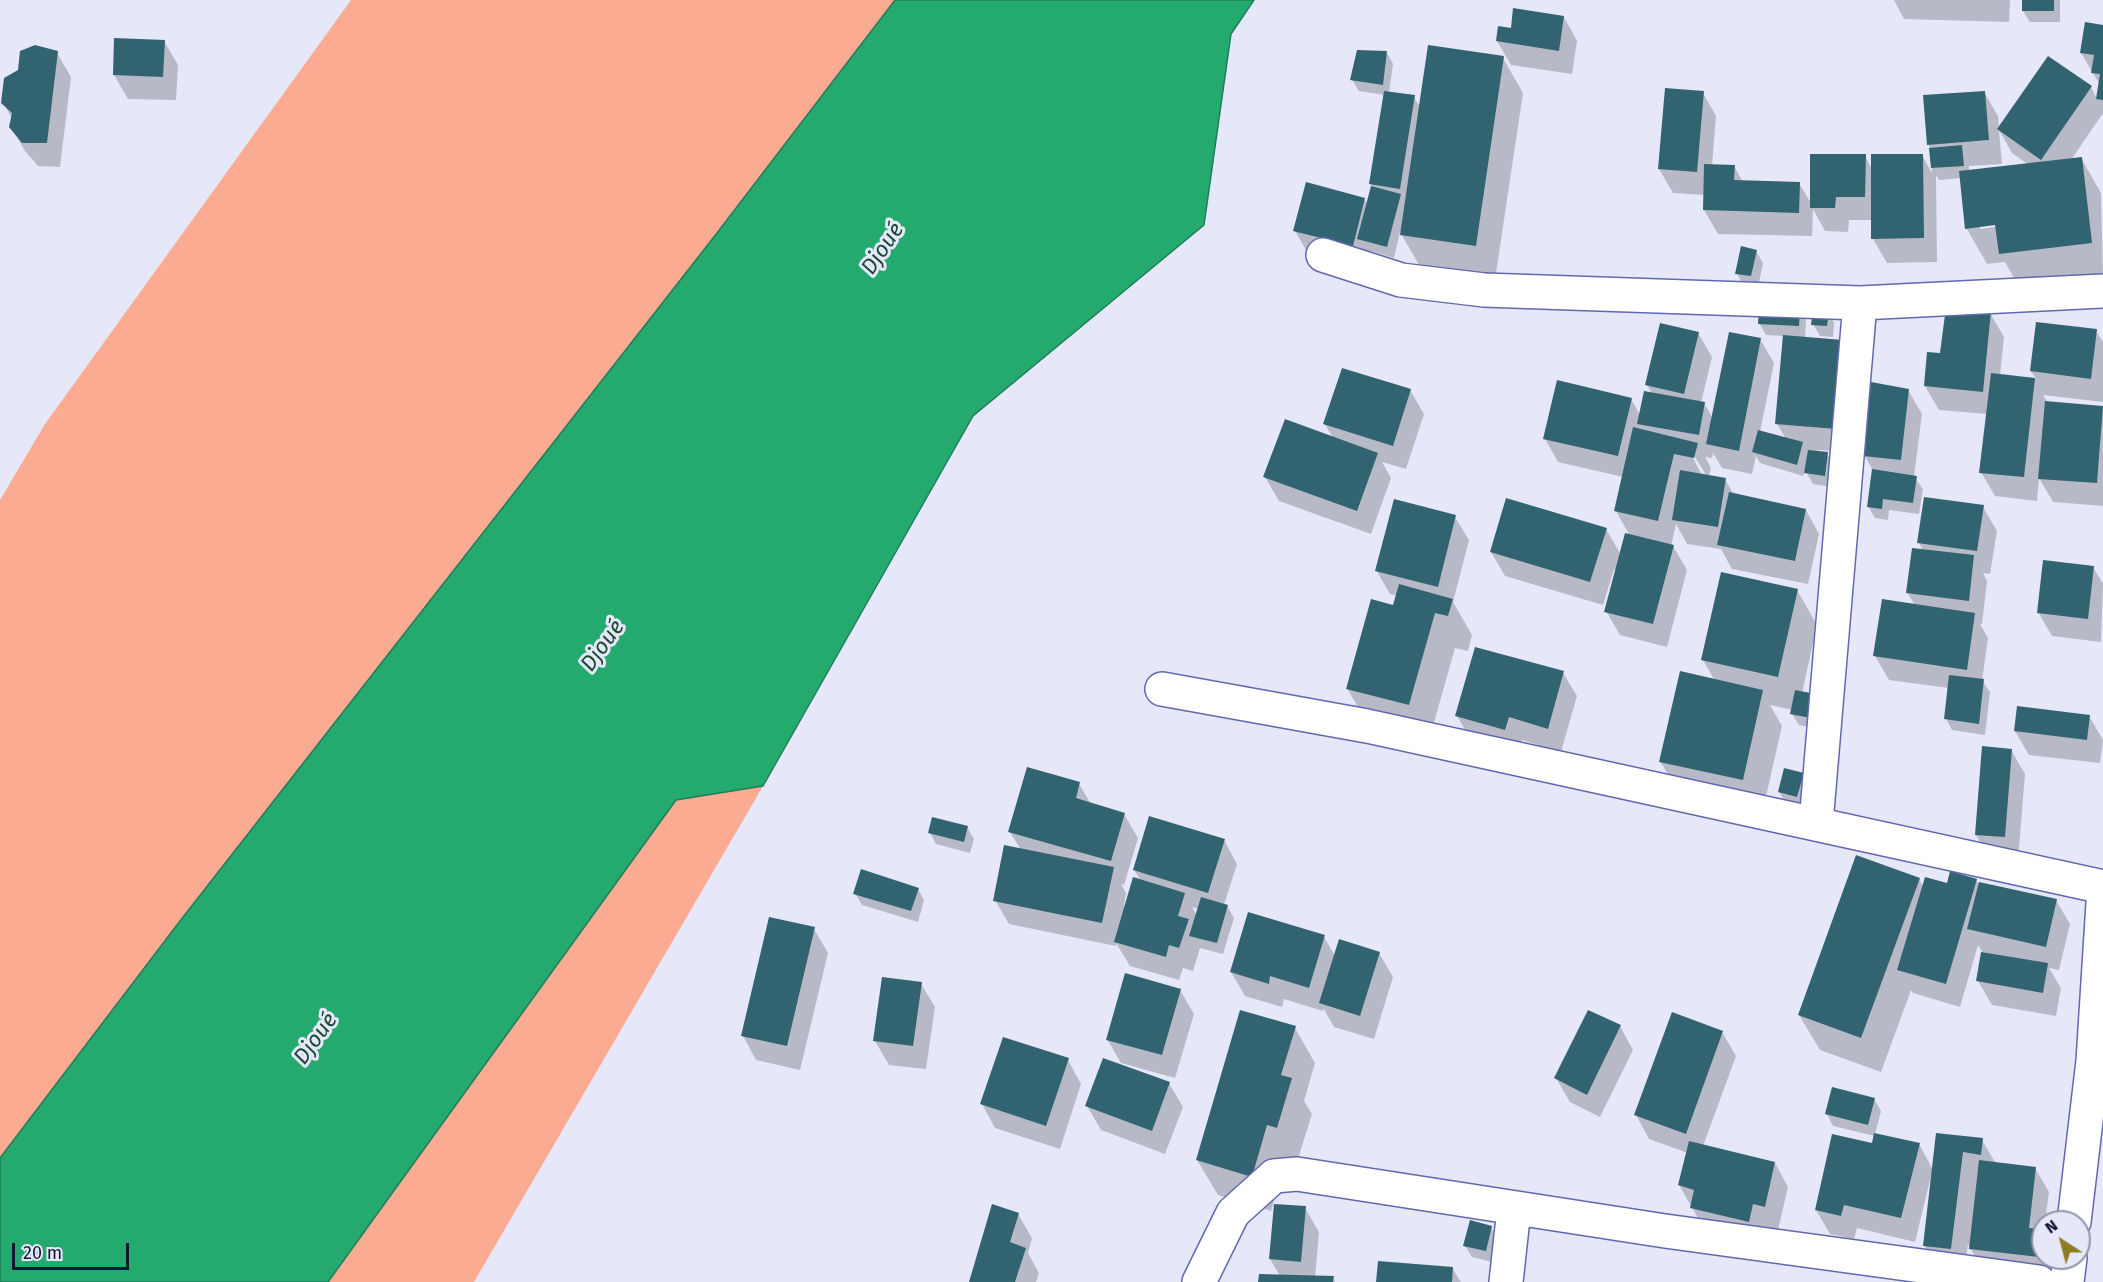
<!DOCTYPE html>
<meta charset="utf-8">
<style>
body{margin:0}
#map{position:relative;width:2103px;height:1282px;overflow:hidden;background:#e6e8f9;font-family:"Fira Sans",sans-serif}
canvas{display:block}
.north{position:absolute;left:2031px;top:1210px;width:60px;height:60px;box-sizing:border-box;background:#e6e8f9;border:2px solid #9294a9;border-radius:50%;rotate:324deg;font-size:16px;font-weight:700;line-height:24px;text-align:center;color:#131531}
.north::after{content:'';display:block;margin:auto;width:21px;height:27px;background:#8e7d23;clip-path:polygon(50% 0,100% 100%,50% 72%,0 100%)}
.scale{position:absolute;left:12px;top:1243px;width:117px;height:27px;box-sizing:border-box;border:3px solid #131531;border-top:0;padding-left:8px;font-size:18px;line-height:21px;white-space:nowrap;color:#131531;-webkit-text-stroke:4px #e6e8f9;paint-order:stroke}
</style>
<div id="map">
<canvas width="2103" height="1282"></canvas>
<div class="north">N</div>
<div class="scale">20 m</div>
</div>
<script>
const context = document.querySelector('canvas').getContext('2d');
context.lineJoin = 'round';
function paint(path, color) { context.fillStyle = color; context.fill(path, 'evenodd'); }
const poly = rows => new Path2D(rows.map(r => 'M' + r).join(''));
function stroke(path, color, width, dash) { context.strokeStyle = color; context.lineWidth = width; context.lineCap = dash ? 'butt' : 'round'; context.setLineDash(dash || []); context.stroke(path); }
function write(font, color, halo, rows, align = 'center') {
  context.font = font + ' "Fira Sans",sans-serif'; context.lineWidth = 6; context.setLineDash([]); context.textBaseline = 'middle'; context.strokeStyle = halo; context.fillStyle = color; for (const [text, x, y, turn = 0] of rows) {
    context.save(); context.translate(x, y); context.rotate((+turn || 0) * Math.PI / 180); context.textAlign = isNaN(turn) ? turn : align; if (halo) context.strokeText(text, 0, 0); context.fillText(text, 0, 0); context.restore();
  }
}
paint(poly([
 [351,0,895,0,717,233,180,921,0,1158,0,500,45,424],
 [763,786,474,1282,328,1282,676,799]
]), '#fbab92');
const water = poly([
 [895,0,1254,0,1231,34,1204,225,973,416,763,786,676,800,328,1282,0,1282,0,1158,180,921,717,233,895,0]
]);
paint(water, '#24aa6e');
stroke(water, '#1f7d5c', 1.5);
paint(poly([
 [1894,0,2010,0,2009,22,1904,19],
 [2023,0,2060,0,2060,22,2030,22,2023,11],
 [1564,17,1577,41,1572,74,1511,65,1497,41,1512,29],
 [2103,27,2103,113,2071,160,2081,158,2101,193,2103,279,2020,289,2005,262,1987,264,1967,229,1961,178,1939,180,1936,175,1937,262,1887,263,1873,239,1873,220,1849,220,1848,232,1825,231,1813,209,1812,236,1718,234,1704,210,1705,195,1673,193,1659,169,1703,93,1716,116,1712,166,1734,166,1743,182,1799,183,1812,205,1865,156,1872,169,1922,155,1932,173,1929,145,1984,92,1998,116,1999,129,2091,87,2097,99,2100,85,2081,53],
 [1999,130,2012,153,2029,165,1969,172,1969,166,2002,164],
 [2003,223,2003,226,1980,229,1980,226],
 [164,41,178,65,176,100,128,99,114,75],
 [57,53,71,77,60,167,38,166,25,151,11,127,12,119,3,102],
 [1387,53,1393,64,1389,93,1414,97,1420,107,1503,58,1523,93,1495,280,1422,270,1400,232,1394,258,1371,251,1366,269,1309,255,1295,231,1364,199,1368,205,1372,187,1371,184,1385,95,1359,91,1352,80],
 [1756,251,1763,263,1758,287,1743,285,1737,273],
 [1799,309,1806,321,1805,338,1849,452,1817,450,1817,452,1827,454,1834,465,1831,487,1813,484,1805,470,1803,476,1760,463,1756,456,1752,474,1722,468,1713,453,1712,458,1705,457,1711,468,1709,476,1725,479,1734,495,1806,510,1819,534,1808,584,1732,569,1721,549,1687,544,1676,524,1671,546,1673,546,1687,570,1667,647,1620,635,1606,611,1617,570,1614,569,1603,605,1505,576,1491,552,1606,529,1621,555,1630,536,1616,511,1623,477,1558,462,1545,439,1631,399,1640,415,1652,394,1647,385,1698,333,1712,357,1701,403,1704,403,1713,419,1760,339,1774,363,1760,432,1786,439,1777,424,1784,336,1766,335,1759,323],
 [1695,457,1706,475,1702,475,1693,458],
 [1828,311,1834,323,1833,337,1820,336,1813,324],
 [1990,313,2004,337,2000,376,2036,379,2031,371,2096,331,2103,342,2103,402,2043,395,2048,403,2103,408,2103,506,2053,502,2039,478,2037,501,1995,496,1981,472,1988,414,1939,410,1925,386,1942,355],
 [1410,390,1424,414,1406,469,1382,462,1391,478,1371,534,1279,501,1265,477,1333,438,1325,424],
 [1908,390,1922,414,1914,477,1923,489,1919,514,1889,510,1888,520,1875,518,1868,506,1873,471,1865,456],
 [1983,507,1997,531,1990,574,1983,573,1987,581,1982,624,1980,624,1988,638,1982,681,1990,692,1985,735,1952,730,1946,719,1949,688,1889,680,1875,656,1915,606,1908,593,1923,551,1919,543],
 [1455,517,1469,540,1453,602,1472,635,1468,651,1455,648,1429,740,1367,723,1347,688,1394,606,1397,596,1390,594,1376,570],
 [2093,567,2103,584,2101,642,2052,636,2038,612],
 [1797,590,1817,625,1802,693,1818,729,1799,725,1792,714,1793,710,1770,705,1782,726,1762,814,1681,796,1660,761,1715,681,1703,660],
 [1563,673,1577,696,1561,752,1522,740,1518,753,1471,740,1457,716],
 [2089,716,2103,740,2100,763,2029,755,2015,731],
 [2011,750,2025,774,2018,860,1990,859,1976,835],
 [1803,774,1809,786,1804,808,1786,803,1779,792],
 [1079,784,1091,804,1124,814,1138,838,1124,885,1121,884,1126,893,1124,906,1126,907,1141,881,1134,870,1224,840,1237,864,1224,905,1227,906,1234,918,1223,954,1200,948,1193,971,1183,968,1179,980,1130,966,1116,943,1116,946,1009,924,995,900,1021,850,1010,832],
 [1192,907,1199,909,1197,916],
 [967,827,974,839,970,853,936,844,930,833],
 [1919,879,1923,887,1976,880,1978,883,2056,900,2070,924,2059,970,2049,968,2061,988,2056,1016,1992,1005,1978,981,1983,953,1978,945,1960,1007,1913,993,1911,990,1881,1072,1820,1050,1799,1015],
 [918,889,924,900,918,922,862,905,855,893],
 [814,929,828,953,800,1070,756,1060,743,1036],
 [1324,937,1335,956,1379,953,1393,977,1374,1039,1334,1027,1323,1008,1323,1011,1284,999,1282,1007,1245,996,1231,972],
 [921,984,935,1007,926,1069,889,1065,875,1041],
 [1180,990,1194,1014,1175,1078,1121,1063,1107,1039],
 [1620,1026,1633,1050,1600,1117,1570,1102,1556,1078],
 [1295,1028,1315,1063,1304,1101,1312,1114,1297,1162,1287,1159,1271,1211,1218,1195,1197,1160],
 [1722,1032,1736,1056,1703,1146,1775,1163,1788,1187,1778,1230,1766,1227,1762,1245,1706,1232,1679,1185,1688,1153,1649,1139,1636,1115],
 [1068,1060,1081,1084,1060,1149,995,1128,982,1104],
 [1169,1083,1183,1107,1165,1154,1101,1130,1087,1106],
 [1874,1099,1881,1111,1875,1134,1919,1144,1933,1170,1982,1140,1996,1164,2035,1168,2049,1192,2045,1222,2043,1222,2043,1258,2054,1258,2052,1280,1984,1272,1968,1244,1964,1273,1938,1269,1925,1246,1933,1176,1931,1176,1915,1242,1857,1228,1854,1239,1830,1234,1816,1210,1873,1145,1875,1136,1833,1126,1827,1114],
 [1305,1208,1319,1232,1315,1277,1333,1278,1335,1282,1260,1282,1280,1276,1270,1259],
 [1018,1214,1032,1238,1028,1253,1039,1273,1036,1282,971,1282],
 [1491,1228,1498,1239,1492,1262,1472,1257,1465,1246],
 [1452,1268,1461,1282,1378,1282]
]), '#0003');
paint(poly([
 [2022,0,2054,0,2054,11,2022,11],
 [1513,8,1564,16,1559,51,1496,41,1498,26,1511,28],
 [2085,22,2103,25,2103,100,2096,99,2100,74,2091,73,2094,55,2080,53],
 [114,38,165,40,163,77,113,75],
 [35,45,58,51,47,143,22,143,9,127,12,113,1,103,4,78,18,70,20,51],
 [1428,45,1504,56,1476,246,1400,235],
 [1357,50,1387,51,1383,85,1350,80],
 [2048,56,2092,86,2041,160,1997,129],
 [1665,88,1704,91,1697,172,1658,169],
 [1384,91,1415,95,1400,189,1369,184],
 [1985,91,1989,140,1927,145,1923,95],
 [1962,145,1964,166,1931,168,1929,148],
 [1810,154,1866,154,1865,197,1836,197,1835,208,1810,208],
 [1871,154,1923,154,1924,238,1871,239],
 [2082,157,2092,243,1999,254,1995,225,1965,229,1959,171],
 [1704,164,1735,165,1734,180,1800,182,1799,213,1703,210],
 [1306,182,1365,198,1353,246,1293,231],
 [1371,186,1401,194,1387,247,1357,239],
 [1741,246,1757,250,1751,276,1735,274],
 [1759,305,1800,307,1799,326,1758,324],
 [1946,307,1991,311,1983,392,1924,386,1927,352,1940,353],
 [1813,309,1829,310,1827,326,1811,325],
 [2036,322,2097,329,2091,379,2030,371],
 [1660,323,1699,332,1684,394,1645,385],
 [1729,332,1761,338,1739,451,1706,444],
 [1783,335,1843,340,1836,429,1775,424],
 [1342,368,1411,389,1393,446,1323,424],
 [1991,373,2035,378,2024,477,1979,473],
 [1557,380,1632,398,1618,456,1543,439],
 [1871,382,1909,389,1901,460,1863,456],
 [1644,391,1705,402,1699,435,1637,424],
 [2045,401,2103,406,2097,483,2038,479],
 [1285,419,1378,453,1357,511,1263,477],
 [1633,427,1698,443,1694,458,1674,454,1658,521,1614,511],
 [1758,430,1803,442,1797,465,1752,452],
 [1808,450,1828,452,1825,476,1804,473],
 [1872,469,1917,476,1913,503,1883,499,1882,509,1867,507],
 [1680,470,1726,478,1718,527,1672,520],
 [1729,492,1806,509,1795,561,1717,545],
 [1924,497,1984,505,1977,551,1917,543],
 [1506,498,1607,528,1590,582,1490,552],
 [1394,499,1456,515,1438,587,1375,571],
 [1625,533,1674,545,1653,624,1604,612],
 [1912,548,1974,555,1969,601,1906,593],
 [2043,560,2094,566,2088,619,2037,613],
 [1721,572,1798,589,1778,677,1701,660],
 [1399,584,1453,599,1448,616,1435,613,1409,705,1346,689,1371,599,1393,605],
 [1882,599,1975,613,1967,670,1873,656],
 [1475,647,1564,671,1548,729,1509,717,1505,730,1455,716],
 [1680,671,1763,690,1743,780,1659,762],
 [1949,675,1984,679,1979,724,1944,719],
 [1795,690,1816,694,1811,718,1790,714],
 [2017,706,2090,715,2087,740,2014,731],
 [1982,746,2012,749,2005,837,1975,835],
 [1027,767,1080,782,1076,798,1125,813,1111,861,1008,832],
 [1784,768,1804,773,1797,797,1778,792],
 [1149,816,1225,839,1208,893,1133,870],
 [932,817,968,826,964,842,928,833],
 [1004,845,1114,867,1102,923,993,901],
 [1856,855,1920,878,1861,1038,1798,1015],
 [861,869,919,888,911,911,853,894],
 [1950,871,1977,879,1946,984,1897,970,1925,877,1947,883],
 [1133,877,1185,893,1178,916,1189,919,1179,948,1169,945,1166,957,1114,942],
 [1979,882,2057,899,2046,947,1967,929],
 [1201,897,1228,905,1217,943,1189,936],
 [1248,912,1325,935,1309,988,1270,976,1269,984,1230,972],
 [769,917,815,927,787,1046,741,1036],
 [1339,939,1380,952,1360,1016,1319,1003],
 [1981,952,2048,963,2043,993,1976,981],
 [1125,973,1181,989,1162,1055,1106,1040],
 [882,977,922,982,913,1046,873,1041],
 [1240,1010,1296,1026,1281,1075,1292,1078,1277,1128,1267,1125,1252,1177,1196,1160],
 [1588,1010,1621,1025,1587,1095,1554,1078],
 [1672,1012,1723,1031,1686,1134,1634,1115],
 [1003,1037,1069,1058,1046,1126,980,1104],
 [1103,1058,1170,1082,1152,1131,1085,1106],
 [1832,1087,1875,1098,1868,1125,1825,1114],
 [1874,1133,1920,1143,1901,1218,1844,1205,1841,1216,1815,1210,1832,1134,1872,1143],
 [1936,1133,1983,1138,1981,1155,1963,1152,1951,1249,1923,1246],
 [1689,1141,1775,1162,1765,1207,1753,1204,1749,1222,1690,1208,1694,1190,1678,1185],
 [1979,1160,2036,1167,2029,1228,2042,1229,2039,1257,1969,1249],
 [992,1204,1019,1213,1010,1242,1026,1248,1015,1282,969,1282],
 [1274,1204,1306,1206,1301,1262,1269,1259],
 [1470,1220,1492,1226,1486,1251,1463,1246],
 [1378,1261,1453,1267,1452,1282,1376,1282],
 [1259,1274,1334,1276,1333,1282,1258,1282]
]), '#326370');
const minor = poly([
 [1323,255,1401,280,1484,290,1860,303,2103,291],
 [1162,689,1367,726,2103,887],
 [1816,823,1860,303],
 [2074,1222,2093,1061,2103,903],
 [1199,1282,1233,1213,1274,1176,1297,1174,1665,1231,2039,1282],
 [1506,1282,1514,1209],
 [2067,1282,2070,1258]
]);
stroke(minor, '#6268af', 36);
stroke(minor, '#fff', 33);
write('italic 22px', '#184930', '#e6e8f9', [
 ["Djoué",883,249,-56],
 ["Djoué",603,646,-54],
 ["Djoué",316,1039,-54]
]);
</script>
